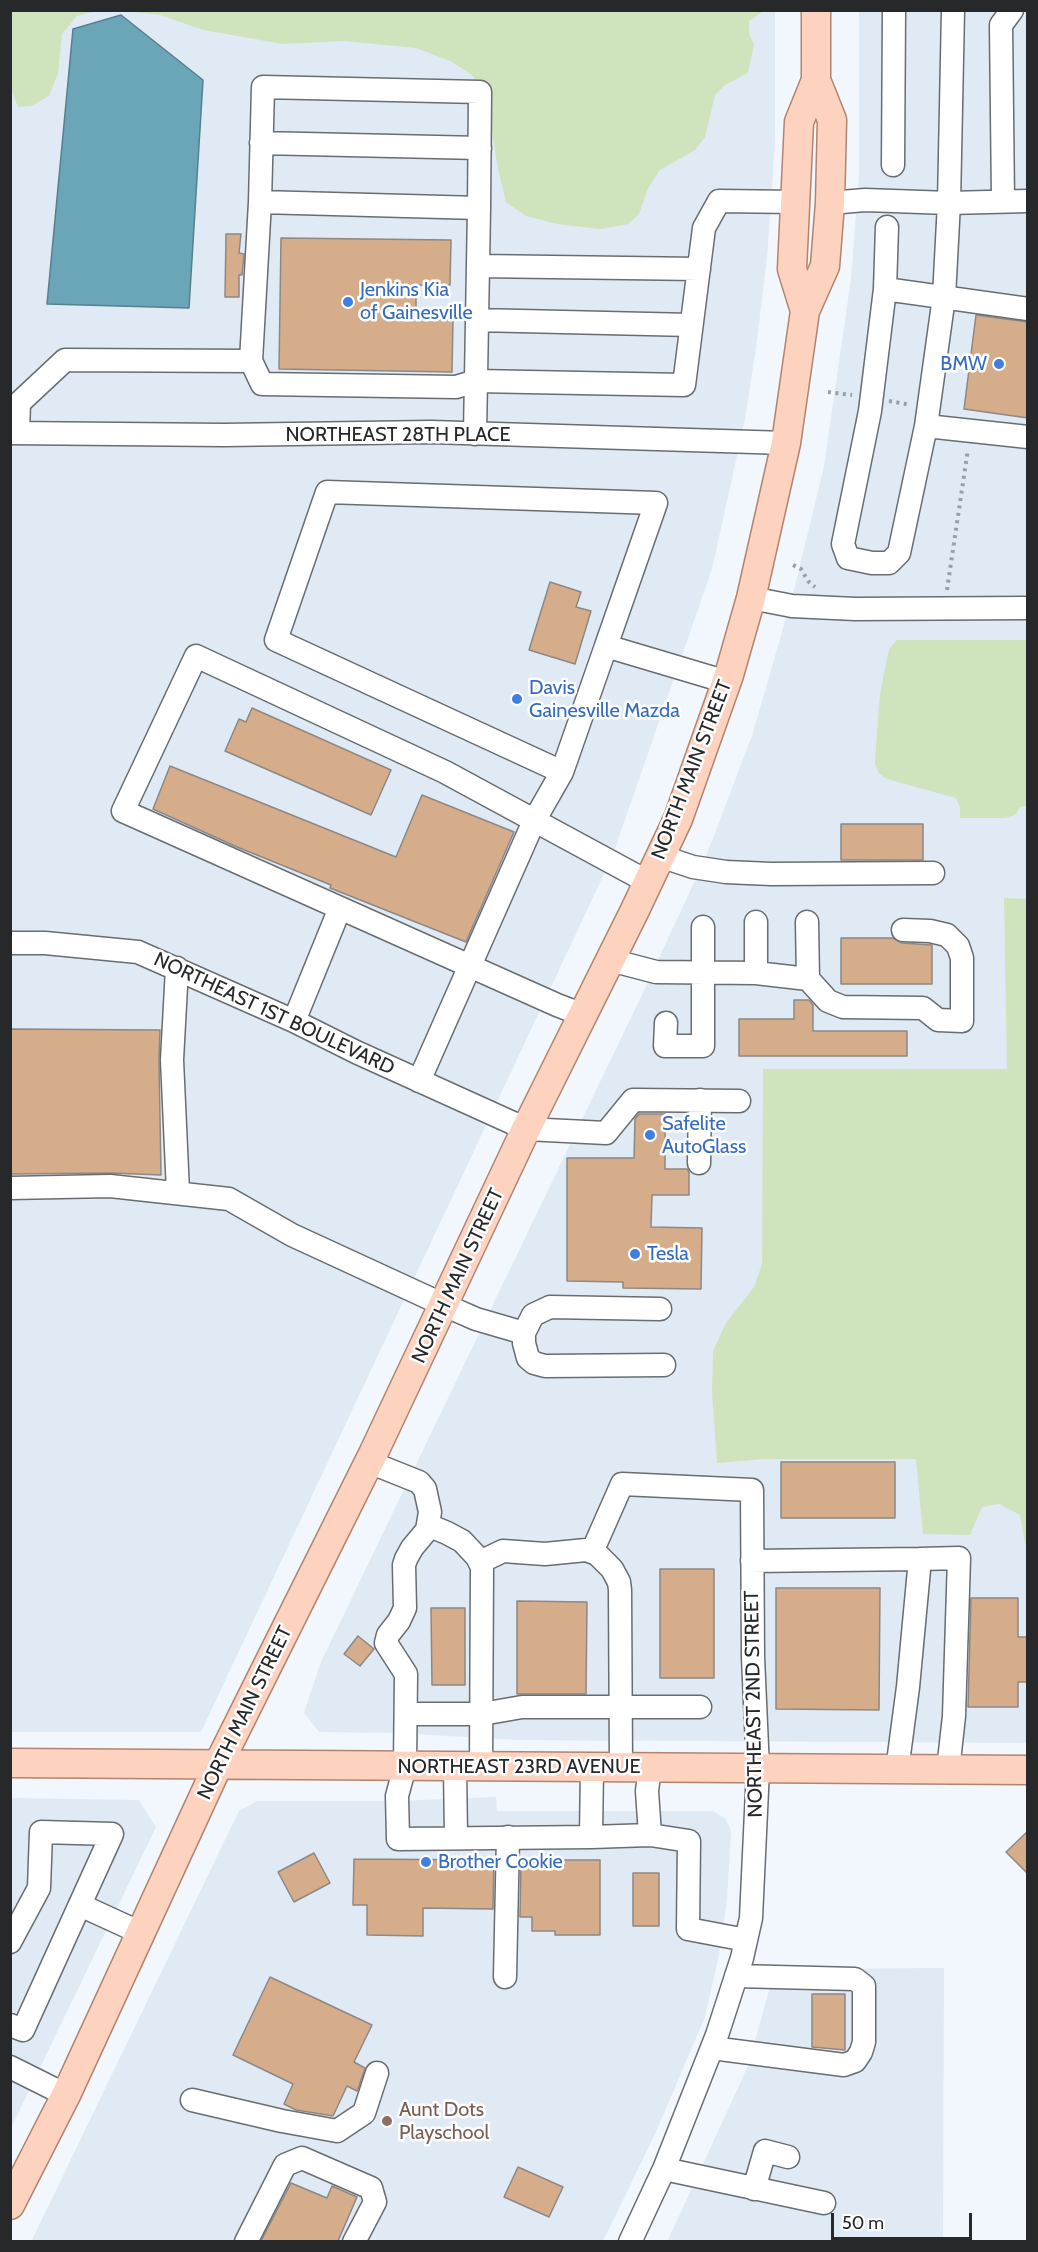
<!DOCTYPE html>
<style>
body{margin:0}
#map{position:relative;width:1038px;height:2252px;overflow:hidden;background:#f1f7fc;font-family:Cabin,sans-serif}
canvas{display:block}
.frame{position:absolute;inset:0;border:12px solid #27282a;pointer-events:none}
.scale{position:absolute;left:831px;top:2213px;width:141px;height:27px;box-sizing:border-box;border:3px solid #27282a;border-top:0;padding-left:8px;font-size:18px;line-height:21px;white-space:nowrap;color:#27282a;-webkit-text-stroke:4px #fff;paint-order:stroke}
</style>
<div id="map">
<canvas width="1038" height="2252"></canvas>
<div class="frame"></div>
<div class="scale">50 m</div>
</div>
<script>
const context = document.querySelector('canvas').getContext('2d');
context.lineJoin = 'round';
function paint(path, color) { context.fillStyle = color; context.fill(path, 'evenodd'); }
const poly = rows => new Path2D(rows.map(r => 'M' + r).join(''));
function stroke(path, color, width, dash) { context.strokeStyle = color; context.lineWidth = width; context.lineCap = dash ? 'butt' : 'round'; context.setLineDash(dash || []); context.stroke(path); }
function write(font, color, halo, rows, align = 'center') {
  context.font = font + ' Cabin,sans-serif'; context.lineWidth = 5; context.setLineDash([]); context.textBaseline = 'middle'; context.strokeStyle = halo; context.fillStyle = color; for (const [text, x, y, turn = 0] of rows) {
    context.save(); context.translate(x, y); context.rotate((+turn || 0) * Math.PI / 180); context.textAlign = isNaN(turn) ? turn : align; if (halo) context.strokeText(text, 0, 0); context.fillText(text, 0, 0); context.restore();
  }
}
paint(poly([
 [11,11,775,11,775,142,767,257,757,341,745,419,712,569,612,857,201,1732,11,1732],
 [859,11,1027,11,1027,1743,515,1740,399,1733,319,1732,304,1713,321,1662,639,1001,705,859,752,736,794,590,824,466,851,279,859,176],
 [496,1797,497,1811,713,1811,725,1818,731,1830,727,1900,719,1954,705,2017,656,2132,603,2241,31,2242,239,1811,257,1801,399,1801],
 [11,1798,139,1800,156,1827,11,2128],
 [944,1968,943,2241,667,2242,748,2066,775,1969]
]), '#dfeaf5');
paint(poly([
 [11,10,97,11,77,16,62,34,58,73,49,96,31,106,18,107,11,89],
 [123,11,761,11,761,13,749,21,749,34,754,44,748,73,725,85,715,95,705,137,695,150,660,170,648,188,639,214,628,224,600,229,557,224,526,216,506,202,498,169,486,95,471,74,450,61,416,48,345,41,283,44,203,30,160,15],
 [897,640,1027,640,1027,806,1020,807,1015,815,1005,818,960,818,960,808,956,798,901,783,885,778,878,772,875,763,876,745,880,694,889,649],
 [1004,898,1028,899,1027,1544,1025,1544,1020,1515,999,1504,982,1507,970,1535,923,1534,916,1459,764,1459,717,1463,712,1392,713,1351,726,1323,754,1287,762,1264,763,1069,1007,1069]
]), '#cfe3bd');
const water = poly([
 [121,15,203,80,189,308,47,304,73,29,121,15]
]);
paint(water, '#6ba5b8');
stroke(water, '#57808d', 1.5);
const building = poly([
 [226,234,241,234,239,253,244,254,242,275,239,275,239,297,225,297,226,234],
 [281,238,451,240,450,285,416,285,416,318,453,318,452,372,279,369,281,238],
 [976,315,1028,322,1028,418,964,409,976,315],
 [550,582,581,592,576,607,591,611,575,664,529,650,550,582],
 [252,708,391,770,371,815,225,751,239,719,246,722,252,708],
 [170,766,396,857,422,795,514,832,466,942,330,888,331,885,237,847,153,809,170,766],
 [841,824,923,824,923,860,841,860,841,824],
 [841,938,893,938,902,943,932,945,932,984,841,984,841,938],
 [794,1000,809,1000,813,1005,813,1031,907,1031,907,1056,739,1056,739,1019,794,1019,794,1000],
 [10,1029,160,1030,159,1060,161,1175,110,1173,10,1174,10,1029],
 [639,1114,665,1114,665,1169,687,1169,689,1172,689,1195,652,1195,651,1227,702,1228,701,1289,623,1288,623,1282,567,1281,567,1158,634,1158,635,1119,639,1114],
 [781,1462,895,1462,895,1518,781,1518,781,1462],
 [660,1569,714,1569,714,1678,660,1678,660,1569],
 [776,1588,880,1588,879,1710,776,1709,776,1588],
 [971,1598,1018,1598,1018,1637,1028,1637,1028,1682,1018,1682,1018,1707,968,1707,971,1598],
 [517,1601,587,1602,586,1694,517,1694,517,1601],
 [431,1608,465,1608,465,1685,432,1685,431,1608],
 [358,1636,374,1649,360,1666,344,1654,358,1636],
 [1028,1831,1028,1874,1006,1852,1028,1831],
 [314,1853,330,1883,294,1902,278,1872,314,1853],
 [354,1859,494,1860,493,1909,423,1908,423,1936,367,1935,367,1905,353,1905,354,1859],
 [521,1860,600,1860,600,1935,555,1935,555,1931,532,1931,532,1917,520,1917,521,1860],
 [633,1873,659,1873,659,1926,633,1926,633,1873],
 [270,1977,372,2025,354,2062,365,2068,358,2089,357,2091,347,2086,333,2116,296,2110,284,2104,293,2084,233,2055,270,1977],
 [812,1994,845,1994,845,2050,812,2047,812,1994],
 [518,2167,563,2187,549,2217,504,2197,518,2167],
 [291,2183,327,2198,332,2186,357,2197,338,2241,261,2241,291,2183]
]);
paint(building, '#d6ad8b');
stroke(building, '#8d8884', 1.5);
const minor = poly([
 [261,143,480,148],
 [893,165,894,10],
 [1003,201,1001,25,1012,10],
 [260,202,263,87,480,92,479,208],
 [830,203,865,200,949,203,1028,201],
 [887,227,885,289,870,411,843,544,848,558,872,563,889,563,899,553,926,426,944,297,949,203,953,10],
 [478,266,699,269],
 [885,289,1028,309],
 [477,320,691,325],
 [251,361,262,384,456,387,476,381,684,385,704,228,719,201,796,202],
 [926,426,1028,437],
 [10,433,224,435,431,432,786,443],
 [18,433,19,403,65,360,251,361,260,202,479,208,475,434],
 [751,598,792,606,855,609,1028,608],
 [606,646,656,503,327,492,276,640,562,772,606,646,727,682],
 [660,856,693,867,726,872,771,874,933,873],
 [756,922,756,973],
 [10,943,45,943,138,952,294,1021,356,1052,526,1129,606,1133,633,1100,739,1101],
 [610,960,656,972,756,973,808,979,807,922],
 [177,968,172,1060,178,1192],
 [808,979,828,1001,843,1007,923,1008,938,1020,962,1021,962,958,958,946,947,935,930,931,903,930],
 [583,1015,557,1005,123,811,196,656,445,772,648,882],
 [294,1021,340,908],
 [666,1023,665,1046,703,1046,703,927],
 [419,1081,534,821,562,772],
 [699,1163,700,1100],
 [10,1188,110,1186,229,1199,292,1235,444,1305,476,1319,524,1333,533,1315,550,1307,660,1309],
 [524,1333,524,1343,528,1358,534,1363,545,1366,664,1365],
 [369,1462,419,1482,425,1489,430,1512,427,1530,412,1548,406,1559,404,1565,405,1608,399,1621,388,1635,386,1643,406,1674,405,1766,397,1796,398,1839,591,1837],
 [428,1525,447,1533,462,1541,477,1557,482,1567,481,1767],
 [592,1552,622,1484,752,1490,753,1657,758,1769,751,1918,742,1958,717,2035,664,2169,630,2242],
 [752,1561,920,1559],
 [480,1562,503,1551,545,1554,586,1550,597,1554,612,1569,619,1582,620,1590,621,1768],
 [406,1714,482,1714,522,1707,700,1707],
 [455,1767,456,1837],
 [592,1768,591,1837,650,1835,689,1841,688,1929,746,1940],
 [897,1770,908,1687,920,1559,959,1558,954,1716,948,1770],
 [650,1835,647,1791,650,1768],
 [80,1905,141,1933],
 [10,1942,39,1888,41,1832,112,1834,23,2030,10,2025],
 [505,1977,508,1837],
 [712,2048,844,2065,855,2061,861,2052,864,2042,864,1986,855,1979,736,1976],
 [10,2067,66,2095],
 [192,2100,282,2121,337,2131,364,2113,377,2073],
 [664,2169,824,2203],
 [754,2189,765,2151,788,2157],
 [246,2242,285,2165,302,2158,371,2188,375,2202,354,2242]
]);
const major = poly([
 [805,311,792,269,799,122,816,80,816,10],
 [10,1763,1028,1770],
 [10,2205,66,2095,218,1765,373,1454,526,1129,634,912,678,819,729,675,751,598,786,443,805,311,825,266,830,203,832,120,816,80]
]);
stroke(minor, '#686d71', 25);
stroke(major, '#b1846f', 31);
stroke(poly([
 [828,392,852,395],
 [889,401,911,405],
 [793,565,801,569,808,581,815,587],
 [947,590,968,449]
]), '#9b9fa3', 4, [3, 4.5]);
stroke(minor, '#fff', 22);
stroke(major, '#fdd3bf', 28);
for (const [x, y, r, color] of [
 [348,302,6,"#3f7fe0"],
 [999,364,6,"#3f7fe0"],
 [517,699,6,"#3f7fe0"],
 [650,1135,6,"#3f7fe0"],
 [635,1254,6,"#3f7fe0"],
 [426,1862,6,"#3f7fe0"],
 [387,2121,6,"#8d6e63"]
]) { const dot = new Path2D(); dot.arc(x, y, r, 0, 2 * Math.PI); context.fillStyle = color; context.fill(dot); stroke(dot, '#fff', 2); }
write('20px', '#366cbe', '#fff', [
 ["Jenkins Kia",360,290],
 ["of Gainesville",360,313],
 ["BMW",987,364,"right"],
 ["Davis",529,688],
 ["Gainesville Mazda",529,711],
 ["Safelite",662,1124],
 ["AutoGlass",662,1147],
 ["Tesla",647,1254],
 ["Brother Cookie",438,1862]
], 'left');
write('20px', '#27282a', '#fff', [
 ["NORTHEAST 28TH PLACE",398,435],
 ["NORTH MAIN STREET",692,770,-69],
 ["NORTHEAST 1ST BOULEVARD",274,1014,25],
 ["NORTH MAIN STREET",458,1276,-65],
 ["NORTHEAST 2ND STREET",754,1704,-91],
 ["NORTH MAIN STREET",245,1713,-64],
 ["NORTHEAST 23RD AVENUE",519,1767]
]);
write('20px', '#785e54', '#fff', [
 ["Aunt Dots",399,2110],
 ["Playschool",399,2133]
], 'left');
</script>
